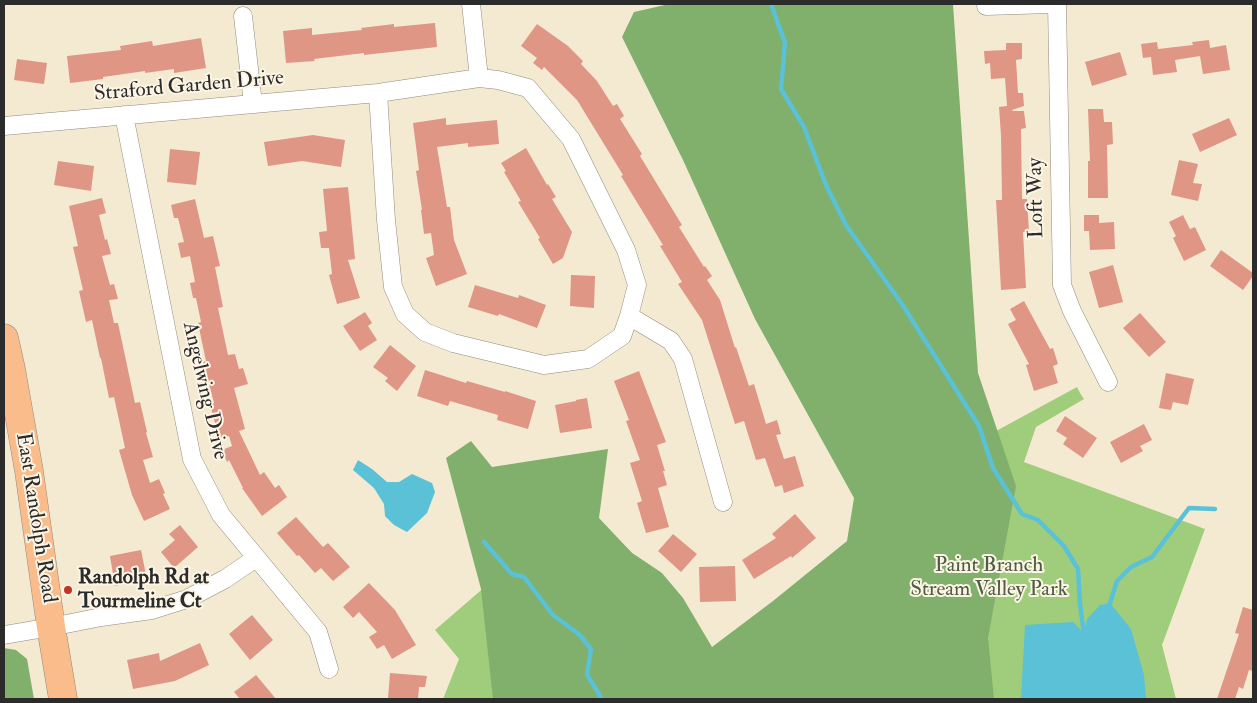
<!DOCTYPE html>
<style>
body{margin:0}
#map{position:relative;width:1257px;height:703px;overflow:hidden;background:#f4ead2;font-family:"IM FELL Double Pica",serif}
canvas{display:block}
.frame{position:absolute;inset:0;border:5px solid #2b2b2b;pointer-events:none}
</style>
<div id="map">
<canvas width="1257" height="703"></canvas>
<div class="frame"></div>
</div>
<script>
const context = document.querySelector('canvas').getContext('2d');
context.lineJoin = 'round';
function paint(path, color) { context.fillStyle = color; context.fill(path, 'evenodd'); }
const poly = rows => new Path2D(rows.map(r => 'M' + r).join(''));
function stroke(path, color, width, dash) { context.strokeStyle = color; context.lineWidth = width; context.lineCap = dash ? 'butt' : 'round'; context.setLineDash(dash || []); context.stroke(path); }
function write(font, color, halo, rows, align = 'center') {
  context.font = font + ' "IM FELL Double Pica",serif'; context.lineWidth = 4; context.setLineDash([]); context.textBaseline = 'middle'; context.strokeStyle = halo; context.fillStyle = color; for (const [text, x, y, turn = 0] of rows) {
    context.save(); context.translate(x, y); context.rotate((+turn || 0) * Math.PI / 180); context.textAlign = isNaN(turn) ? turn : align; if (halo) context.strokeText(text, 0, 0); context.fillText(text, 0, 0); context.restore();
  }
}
paint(poly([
 [1077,387,1080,393,1084,399,1036,427,1024,462,1205,529,1162,645,1176,699,443,699,459,659,435,630,582,503,632,553,660,572,685,602,702,666,974,443]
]), '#a0cd7b');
paint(poly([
 [664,4,953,4,978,373,1016,486,988,638,994,699,493,699,481,589,446,458,471,441,492,467,608,449,599,518,632,553,662,573,683,598,712,647,773,601,847,541,854,498,755,319,683,160,622,37,634,12,665,5],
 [4,648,16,650,27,659,34,699,4,699]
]), '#80b06b');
paint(poly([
 [358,460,372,469,387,482,399,482,412,474,432,483,435,492,427,513,407,532,394,525,385,516,384,504,374,488,353,470],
 [1110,603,1131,629,1144,675,1146,699,1021,699,1025,625,1073,622,1084,633,1087,619,1100,605]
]), '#5ac1d7');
stroke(poly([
 [771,4,785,43,781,89,804,127,826,185,846,225,902,304,979,426,993,468,1022,514,1038,520,1064,546,1078,569,1080,604,1084,634],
 [484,542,512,574,524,577,553,615,580,635,591,649,587,675,598,692,601,699],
 [1110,603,1117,581,1131,567,1152,557,1189,508,1215,509]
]), '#5ac1d7', 4.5);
paint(poly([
 [435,23,437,47,364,55,364,53,314,59,315,61,286,63,283,31,312,28,312,35,362,30,361,28,394,24,394,27],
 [537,24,568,46,583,61,581,64,597,81,613,106,617,104,624,116,620,119,642,154,640,156,682,225,679,227,704,267,705,266,712,276,707,280,720,300,735,348,736,347,749,386,754,384,766,424,777,420,781,434,776,435,784,459,795,456,804,486,784,493,782,485,775,487,765,458,756,460,744,421,735,424,702,320,678,284,682,282,660,246,663,245,621,176,623,175,577,100,544,67,542,70,533,63,537,58,521,46],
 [201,38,206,68,174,73,174,69,145,73,145,71,103,77,103,79,70,83,67,56,121,50,120,46,152,41,153,46],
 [1209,40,1210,48,1226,45,1230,70,1203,74,1200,56,1175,60,1177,72,1153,75,1151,57,1143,58,1141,44,1157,42,1158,49,1193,45,1192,42],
 [1006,43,1022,43,1022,59,1016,60,1018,93,1023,93,1024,106,1012,110,1013,111,1024,111,1026,128,1021,129,1022,199,1027,199,1029,232,1023,232,1026,288,1001,290,996,200,1002,200,1001,135,999,107,1007,106,1005,78,991,79,990,63,985,64,984,51,1006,50],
 [1120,52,1127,75,1092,86,1085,62],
 [17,59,47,63,44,84,14,80],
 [1088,109,1103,109,1104,122,1112,122,1113,144,1107,145,1108,198,1088,198,1088,161,1090,161],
 [446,118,446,125,497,120,499,144,468,147,468,143,437,147,447,207,450,207,454,240,467,274,436,286,426,258,434,255,431,233,424,234,421,210,422,210,416,171,419,170,413,123],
 [1229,118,1237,135,1200,152,1192,134],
 [313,135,345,140,341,167,302,161,268,166,264,142],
 [526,148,547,185,548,184,556,197,552,199,572,232,563,258,553,264,538,239,540,238,518,202,521,201,504,172,506,171,501,163],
 [170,149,200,152,196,185,167,182],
 [1179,160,1198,164,1193,183,1202,184,1198,201,1171,195],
 [58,161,94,166,91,191,54,185],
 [348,187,355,259,348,260,360,298,337,304,329,275,332,274,329,248,321,248,319,232,327,231,323,189],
 [102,198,106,213,99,215,105,240,107,239,111,254,102,256,110,285,114,284,118,299,109,300,114,323,118,323,135,403,140,402,147,432,146,433,153,457,143,460,150,483,159,479,165,493,163,494,170,509,144,521,132,495,119,450,125,448,114,397,109,398,101,358,100,358,92,320,86,322,79,291,83,290,73,247,78,246,69,206],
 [195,199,204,238,213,236,220,266,215,267,223,307,218,308,228,355,235,354,239,369,243,368,248,384,234,388,245,429,239,431,260,475,264,472,275,488,279,485,287,497,262,516,242,488,243,488,229,460,227,462,222,450,232,446,229,436,219,438,210,404,214,403,203,362,206,361,198,323,201,322,196,298,193,298,190,283,195,282,190,256,181,258,178,243,184,242,178,218,174,218,171,205],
 [1084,215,1099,215,1099,223,1114,222,1115,249,1090,250,1089,231,1084,231],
 [1183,215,1190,229,1195,227,1206,250,1184,261,1173,238,1176,236,1169,222],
 [1221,250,1253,273,1253,276,1243,290,1210,266],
 [1113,265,1123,302,1099,308,1089,272],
 [571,275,595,276,594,308,570,306],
 [475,285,518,298,519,295,546,305,537,328,499,314,498,316,468,307],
 [1024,301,1050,349,1053,348,1058,364,1053,366,1058,383,1034,391,1026,365,1029,364,1008,324,1016,320,1010,309],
 [365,312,372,323,368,326,377,340,360,351,343,326],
 [1140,313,1166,342,1149,357,1123,328],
 [390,345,416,366,397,391,385,381,388,378,373,367],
 [425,370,466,383,467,381,505,392,505,391,536,401,528,429,497,420,498,415,450,401,448,406,417,396],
 [639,371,666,442,657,445,665,471,663,471,667,485,658,488,669,527,646,533,637,503,642,501,630,463,640,460,626,421,629,420,614,381],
 [1166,373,1194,379,1188,405,1173,402,1171,410,1159,408],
 [587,398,592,428,560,433,555,405,576,401,576,400],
 [1065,416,1097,438,1083,458,1063,444,1067,438,1056,431],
 [1144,424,1152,440,1140,446,1143,451,1121,463,1110,442],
 [795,514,816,538,792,558,791,556,754,579,742,560,776,538,772,534],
 [296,517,323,547,328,543,350,567,333,581,321,568,315,573,299,555,297,556,277,533],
 [180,525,198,547,174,568,161,552,175,540,169,534],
 [673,534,697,554,681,572,658,551],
 [141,550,147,580,115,586,110,556],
 [735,566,736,601,700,602,699,567],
 [369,583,395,610,416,645,392,659,384,645,377,649,369,637,377,632,359,612,353,618,343,607],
 [1243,607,1253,610,1253,671,1249,670,1243,689,1239,687,1235,699,1217,699,1239,634,1235,633],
 [252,615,273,640,250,660,229,634],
 [200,643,209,665,175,681,133,689,127,660,159,653,160,661],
 [390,673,427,676,425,687,419,687,418,699,388,699],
 [256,675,276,699,240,699,234,692]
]), '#df9685');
const minor = poly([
 [471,4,479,78],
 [1057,4,1062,285,1072,311,1108,382],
 [986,6,1051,4],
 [243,16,253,104],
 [124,115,192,459,221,515,318,632,329,669],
 [4,126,378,93,479,78,498,80,528,88,571,139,626,250,637,285,629,316,622,336,588,359,544,365,453,343,425,332,405,314,393,287,386,220,378,93],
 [629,316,671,341,683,359,723,502],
 [4,635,51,627,101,617,152,610,187,599,225,579,256,558]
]);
const primary = poly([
 [4,338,11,369,29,471,51,627,63,699]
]);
stroke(minor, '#908a7e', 19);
stroke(primary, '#908a7e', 29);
stroke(minor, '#fff', 18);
stroke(primary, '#f9bc8a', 28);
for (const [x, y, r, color] of [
 [68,590,5,"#c8321e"]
]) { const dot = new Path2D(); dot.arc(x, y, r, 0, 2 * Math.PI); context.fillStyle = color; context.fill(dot); stroke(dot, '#fcf5e5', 2); }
write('21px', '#2b2b2b', '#fcf5e5', [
 ["Straford Garden Drive",189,87,-5],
 ["Loft Way",1037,198,-91],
 ["Angelwing Drive",204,391,77],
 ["East Randolph Road",35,518,81]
]);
write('21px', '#4e5c43', '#fcf5e5', [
 ["Paint Branch",989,566],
 ["Stream Valley Park",989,590]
]);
write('bold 21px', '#2b2b2b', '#fcf5e5', [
 ["Randolph Rd at",78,578],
 ["Tourmeline Ct",78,602]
], 'left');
</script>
